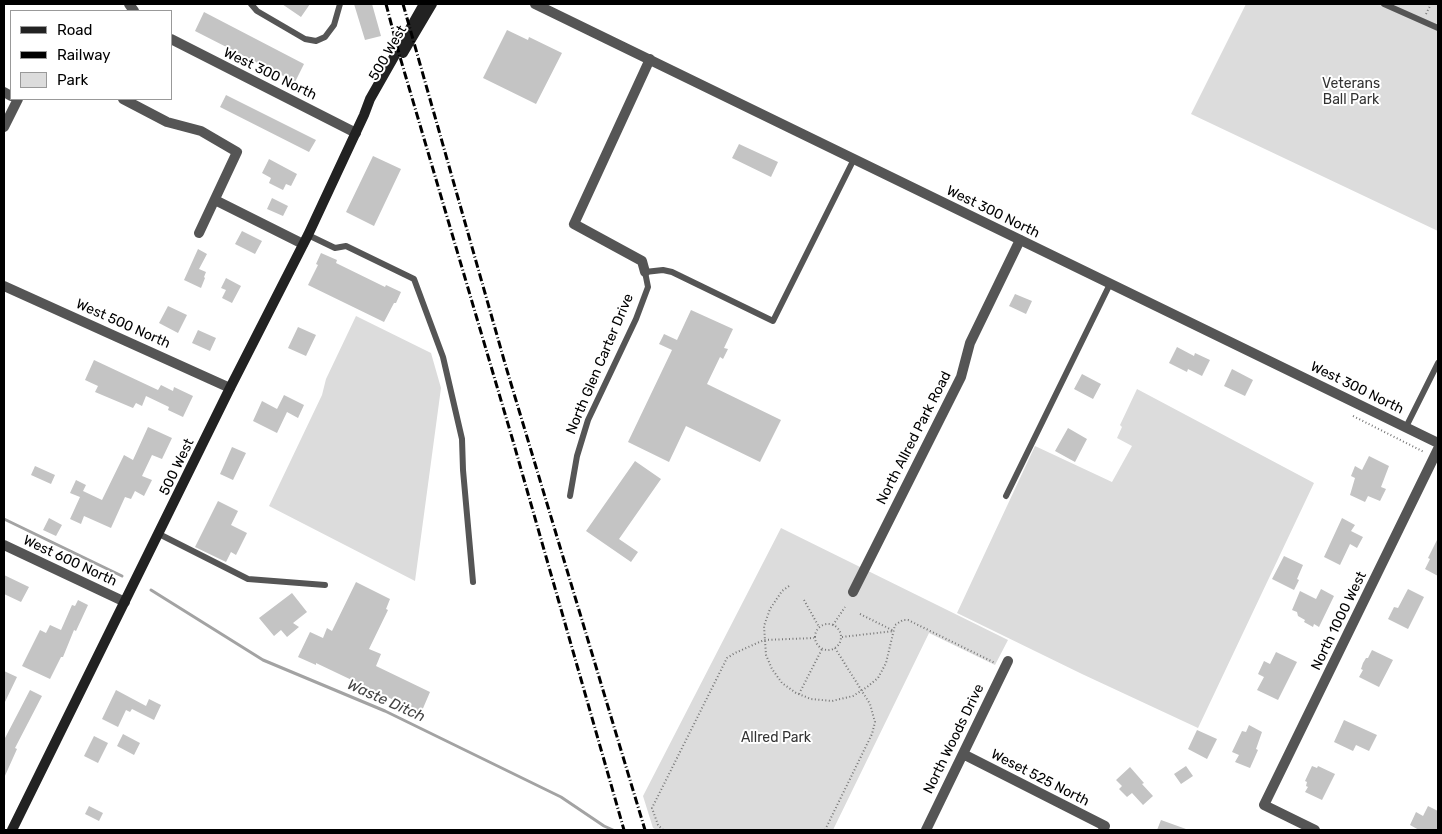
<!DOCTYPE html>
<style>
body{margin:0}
#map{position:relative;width:1442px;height:834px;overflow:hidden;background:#fff;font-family:Rubik,sans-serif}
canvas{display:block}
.frame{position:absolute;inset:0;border:5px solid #000;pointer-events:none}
.legend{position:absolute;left:10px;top:10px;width:162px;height:90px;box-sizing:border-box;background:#fff;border:1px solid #999;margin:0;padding:6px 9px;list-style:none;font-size:15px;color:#000}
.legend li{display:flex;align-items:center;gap:10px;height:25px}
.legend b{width:25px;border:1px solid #999}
</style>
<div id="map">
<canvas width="1442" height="834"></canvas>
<div class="frame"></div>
<ul class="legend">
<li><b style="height:6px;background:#222"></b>Road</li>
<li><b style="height:6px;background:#000"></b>Railway</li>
<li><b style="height:14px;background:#dcdcdc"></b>Park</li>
</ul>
</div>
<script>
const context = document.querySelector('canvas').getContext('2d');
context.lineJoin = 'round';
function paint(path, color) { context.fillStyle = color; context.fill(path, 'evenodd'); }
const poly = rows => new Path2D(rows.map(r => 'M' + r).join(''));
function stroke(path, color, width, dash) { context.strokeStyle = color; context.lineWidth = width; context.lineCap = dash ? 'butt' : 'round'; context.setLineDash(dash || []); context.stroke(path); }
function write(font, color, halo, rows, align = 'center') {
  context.font = font + ' Rubik,sans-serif'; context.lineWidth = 4; context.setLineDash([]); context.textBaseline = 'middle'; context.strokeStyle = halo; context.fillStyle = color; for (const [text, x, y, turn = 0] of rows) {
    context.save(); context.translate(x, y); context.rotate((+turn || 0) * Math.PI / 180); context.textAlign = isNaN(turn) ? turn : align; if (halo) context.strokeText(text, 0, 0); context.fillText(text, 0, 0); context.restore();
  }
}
paint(poly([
 [1246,4,1438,4,1438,231,1191,114],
 [356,316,431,353,441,388,415,581,269,506,322,395,326,379],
 [1137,389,1314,483,1198,728,1082,674,957,613,1035,446,1112,482,1132,446,1117,438,1122,427,1120,425],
 [781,528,1008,640,995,665,929,633,833,830,657,830,653,828,643,796]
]), '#dcdcdc');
stroke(poly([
 [4,519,122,576],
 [151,590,263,660,385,711,561,797,604,826,613,830]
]), '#a3a3a3', 3);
paint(poly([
 [282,4,310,4,301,17],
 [354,4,372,4,381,36,365,40],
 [204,12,304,64,295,82,195,31],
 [507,30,528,40,529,37,562,53,536,104,483,78],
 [226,95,316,140,309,152,220,107],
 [739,144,778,162,771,177,732,158],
 [373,156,401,169,374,226,346,212],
 [269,159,297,174,291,186,286,184,283,190,269,183,271,178,262,173],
 [272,198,288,206,283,216,267,209],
 [242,231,262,241,255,254,235,244],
 [198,249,207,254,199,269,206,272,204,277,205,278,201,288,184,280],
 [321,253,337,260,336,263,385,287,386,285,401,292,396,303,394,303,384,322,308,285,318,265,316,264],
 [226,278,241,286,232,303,222,298,226,290,221,288],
 [1015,294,1032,301,1026,314,1009,306],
 [168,306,187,315,178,333,159,323],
 [691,310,733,329,724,348,728,349,723,359,720,357,707,384,781,420,760,462,686,426,669,462,628,442,672,350,659,344,664,334,677,340],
 [298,327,316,335,306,356,288,348],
 [198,330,216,338,210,351,192,343],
 [1177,347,1194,356,1195,353,1210,360,1202,376,1188,369,1187,372,1169,363],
 [94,360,158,390,161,385,173,391,174,387,193,396,183,417,168,410,169,407,146,396,142,406,136,403,133,408,95,392,98,386,85,380],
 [1232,369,1253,380,1245,396,1224,386],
 [1082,374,1101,384,1093,399,1074,389],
 [284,395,304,405,298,418,287,412,277,433,253,421,262,401,277,409],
 [148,427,172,438,162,459,152,455,142,476,152,480,144,496,135,491,131,499,125,497,111,528,84,516,81,524,70,519,80,497,70,493,76,480,86,485,83,491,102,500,124,455,133,460],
 [1068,428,1087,439,1075,462,1055,451],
 [232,447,246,453,233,480,220,474],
 [1369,456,1389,466,1381,487,1386,489,1380,501,1368,496,1365,502,1350,495,1355,478,1351,476,1355,466,1362,470],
 [635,461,661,479,619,539,638,552,631,562,586,531],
 [35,466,55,475,51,484,31,475],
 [218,501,238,511,231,525,247,533,236,555,231,552,226,562,195,547],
 [49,518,62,525,56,536,43,530],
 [1342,518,1355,525,1351,531,1363,537,1357,548,1350,544,1340,565,1324,557],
 [1438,538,1438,576,1425,569,1430,559,1428,558],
 [1284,556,1303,565,1297,579,1299,580,1294,590,1272,579],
 [4,575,29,587,21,602,4,594],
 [356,582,390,599,386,609,388,610,369,649,381,654,376,666,430,692,421,713,316,663,316,665,298,657,310,632,323,638,327,628,332,631],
 [1321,589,1334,596,1319,627,1314,624,1313,627,1304,622,1305,620,1298,616,1297,612,1292,610,1300,591,1316,599],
 [1408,589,1424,597,1408,629,1388,619,1394,607,1398,608],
 [292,593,307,612,293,623,299,627,287,637,281,630,274,636,259,618],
 [78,600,88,605,76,631,74,630,63,657,61,657,50,679,22,666,40,630,46,633,50,625,61,630,72,605,75,606],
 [1372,650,1393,660,1379,687,1359,677,1363,670,1361,669,1363,663,1366,658,1368,658],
 [1276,652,1297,662,1278,700,1257,690,1264,677,1258,674,1264,661,1270,664],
 [4,671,17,677,4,704],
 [30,690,42,696,15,748,17,749,4,778,4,740],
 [116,690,146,706,149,699,161,705,154,720,132,709,130,712,126,710,118,727,102,719],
 [1344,720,1377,735,1369,751,1356,745,1353,751,1334,742],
 [1249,725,1262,732,1256,749,1258,750,1250,768,1235,762,1239,755,1232,752,1242,731,1246,732],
 [1197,730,1217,739,1207,759,1188,749],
 [123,734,140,743,134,755,117,746],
 [94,736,108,743,98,763,84,756],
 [1186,766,1193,776,1181,784,1174,774],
 [1312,766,1317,768,1318,766,1335,774,1322,800,1305,792,1308,787,1306,786,1307,782,1305,781],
 [1130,767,1144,783,1142,784,1153,796,1143,805,1132,793,1127,797,1119,789,1122,786,1116,780],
 [89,806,103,813,99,821,85,814],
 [1428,806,1438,811,1438,830,1419,830,1410,825,1416,812,1423,816],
 [1161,820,1186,829,1186,830,1157,830]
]), '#c4c4c4');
stroke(poly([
 [1426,14,1431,4],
 [1353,416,1424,452],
 [789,586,782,591,770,609,764,626,766,655,772,669,782,683,796,693,811,699,832,701,853,696,867,687,878,678,886,663,895,625,903,620,908,620,995,663],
 [804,600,819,627],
 [860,614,894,631],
 '815 637a13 13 0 1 1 26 0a13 13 0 1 1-26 0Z',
 [833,625,845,607],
 [842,637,894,631],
 [799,694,822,649],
 [663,830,658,825,652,808,727,658,735,653,764,640,814,638],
 [825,830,872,734,875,722,870,704,835,648]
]), '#777', 2, [1, 2.5]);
stroke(poly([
 [251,4,257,11,305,39,316,41,325,37,334,25,340,4],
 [1384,4,1438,28],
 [308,235,335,248,346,246,414,279,443,357,462,439,463,470,473,582],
 [1406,427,1438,363],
 [570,496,577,456,588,420,636,319,648,287,645,272,663,270,672,272,773,321,854,159],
 [1006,496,1110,284],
 [159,534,248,579,325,585]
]), '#555', 6);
stroke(poly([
 [4,92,11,96],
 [123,99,167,122,201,131,237,152,199,233],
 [4,127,18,99],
 [215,200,303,244],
 [645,272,642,261,574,224,650,59],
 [4,286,230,388],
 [4,545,125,602],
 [853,592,961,377,970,343,1020,240],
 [963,754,1105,826,1103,830],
 [926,830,1008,661],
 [1315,830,1264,805,1438,449]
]), '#555', 10);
stroke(poly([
 [129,4,134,11],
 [535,4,1438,443],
 [171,39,356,133]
]), '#555', 10);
stroke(poly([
 [403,53,432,4],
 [12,830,230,388,308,235,364,115,370,99,424,4]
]), '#222', 10);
stroke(poly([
 [386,4,400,57,513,441,624,830],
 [403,4,506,367,645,830]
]), '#000', 3, [8, 2.5, 1, 2.5]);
write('14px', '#000', '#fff', [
 ["500 West",388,53,-60],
 ["West 300 North",270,74,26],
 ["West 300 North",993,212,26],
 ["West 500 North",123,324,24],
 ["North Glen Carter Drive",600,364,-67],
 ["West 300 North",1357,388,26],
 ["North Allred Park Road",914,438,-63],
 ["500 West",177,467,-64],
 ["West 600 North",70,561,25],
 ["North 1000 West",1339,621,-64],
 ["North Woods Drive",954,739,-64],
 ["Weset 525 North",1040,778,27]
]);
write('14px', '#333', '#fff', [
 ["Veterans",1351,84],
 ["Ball Park",1351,100],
 ["Allred Park",776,738]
]);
write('italic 15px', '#444', '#fff', [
 ["Waste Ditch",386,701,24]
]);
</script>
